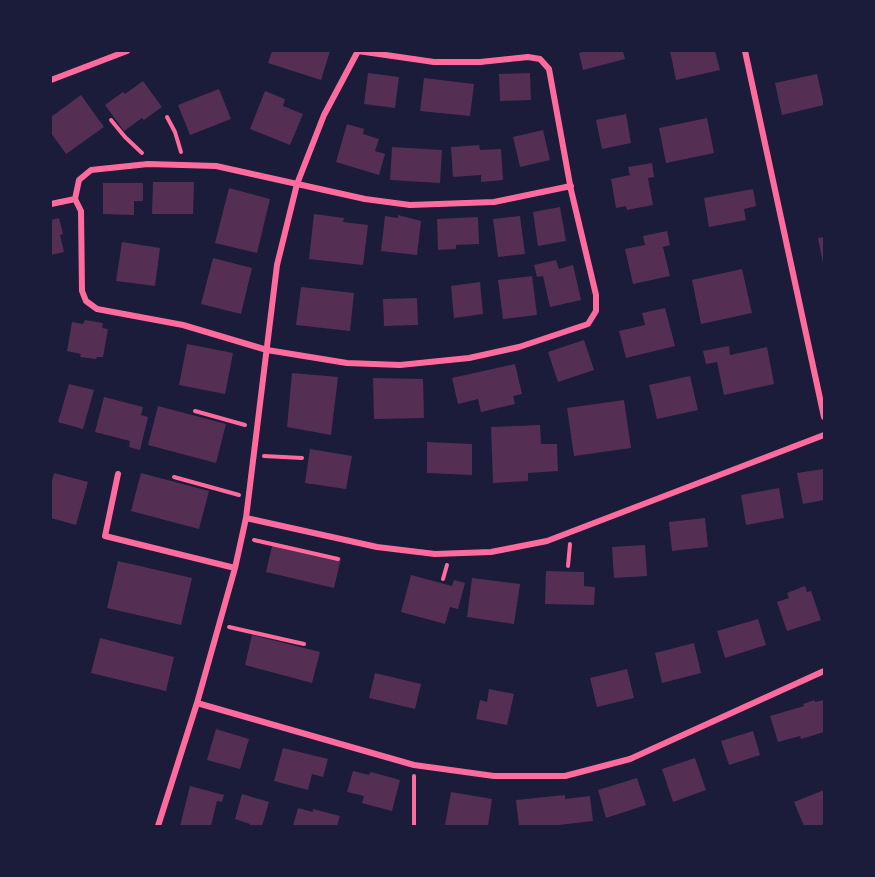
<!DOCTYPE html>
<style>
body{margin:0}
#map{position:relative;width:875px;height:877px;overflow:hidden;background:#1b1b3a;font-family:Poppins,sans-serif}
canvas{display:block}
.frame{position:absolute;inset:0;border:52px solid #1b1b3a;pointer-events:none}
</style>
<div id="map">
<canvas width="875" height="877"></canvas>
<div class="frame"></div>
</div>
<script>
const context = document.querySelector('canvas').getContext('2d');
context.lineJoin = 'round';
function paint(path, color) { context.fillStyle = color; context.fill(path, 'evenodd'); }
const poly = rows => new Path2D(rows.map(r => 'M' + r).join(''));
function stroke(path, color, width, dash) { context.strokeStyle = color; context.lineWidth = width; context.lineCap = dash ? 'butt' : 'round'; context.setLineDash(dash || []); context.stroke(path); }
paint(poly([
 [272,51,330,51,321,80,268,63],
 [585,51,623,51,625,59,583,70,579,53],
 [670,51,715,51,720,70,676,80],
 [368,73,399,77,395,108,364,104],
 [530,73,531,100,500,101,499,74],
 [817,74,824,105,782,115,775,83],
 [424,78,474,84,470,116,420,111],
 [143,81,162,107,144,120,142,118,124,131,105,105,123,92,125,94],
 [219,89,231,119,190,135,178,105],
 [265,91,285,99,283,106,303,114,290,145,250,129],
 [81,95,104,127,66,154,51,133,51,117],
 [626,114,631,143,602,149,596,120],
 [707,118,714,153,666,163,659,128],
 [347,124,364,129,363,134,379,139,375,151,385,154,379,175,336,162],
 [543,130,550,160,520,167,513,137],
 [479,145,480,150,501,149,503,180,481,182,481,175,453,177,451,147],
 [392,147,442,150,440,183,390,180],
 [652,163,654,177,648,178,653,205,627,210,626,206,616,208,611,179,630,175,628,167],
 [153,182,194,182,193,214,152,214],
 [103,183,143,183,143,201,134,201,134,215,103,214],
 [229,188,270,199,257,253,215,243],
 [753,189,756,206,744,209,746,220,709,227,704,198],
 [560,207,566,241,538,246,533,212],
 [314,214,344,218,343,222,368,225,363,265,309,259],
 [398,215,421,221,417,255,381,251,385,216,398,218],
 [520,216,525,254,498,257,493,219],
 [478,217,479,244,456,245,456,249,438,250,437,219],
 [59,218,63,234,60,235,64,252,51,255,51,220],
 [667,231,670,245,663,247,670,276,633,284,625,249,645,245,643,236],
 [824,237,824,263,823,263,818,238],
 [122,242,160,248,155,286,116,281],
 [213,258,252,268,241,314,201,304],
 [556,260,559,269,573,265,581,300,550,307,543,276,537,277,534,265],
 [742,269,752,313,701,324,692,280],
 [532,276,537,315,503,319,498,280],
 [480,282,483,314,454,318,451,286],
 [301,287,354,293,350,331,296,325],
 [417,298,418,325,384,326,383,299],
 [665,308,675,346,626,358,619,331,645,325,642,313],
 [85,320,103,323,102,328,108,329,103,357,97,357,96,359,80,357,81,354,67,351,72,322,83,324],
 [584,340,594,370,558,382,548,352],
 [187,344,233,353,225,394,179,385],
 [729,346,730,355,767,347,774,384,724,395,717,362,706,364,703,351],
 [515,364,522,394,513,396,515,404,481,412,478,399,458,404,452,378],
 [292,373,338,377,331,435,287,427],
 [690,376,698,410,657,419,649,385],
 [373,378,423,379,424,418,374,419],
 [69,384,94,390,83,429,58,422],
 [104,397,143,407,141,415,148,417,140,450,129,447,130,441,95,432],
 [624,400,631,448,574,456,567,408],
 [158,406,226,424,216,463,148,445],
 [540,425,541,444,557,444,558,471,528,473,528,481,493,483,491,427],
 [427,442,472,444,472,475,427,473],
 [310,449,352,456,346,489,305,483],
 [824,469,824,500,803,504,797,473],
 [54,473,88,482,76,525,51,518,51,485],
 [141,473,209,491,199,529,131,511],
 [779,488,784,518,746,525,741,495],
 [705,518,708,547,672,551,669,522],
 [273,542,341,558,334,588,266,572],
 [645,545,647,576,614,578,612,547],
 [118,561,192,578,181,625,107,608],
 [546,571,584,572,584,586,595,587,594,605,545,604],
 [411,575,452,586,454,580,465,583,458,609,450,607,445,624,401,612],
 [472,578,520,584,514,624,467,617],
 [805,586,807,592,811,591,821,620,787,631,777,602,789,598,787,593],
 [758,619,766,645,725,658,717,631],
 [252,635,320,652,312,683,245,665],
 [100,638,174,657,166,691,91,673],
 [694,643,701,673,662,683,655,653],
 [627,669,634,698,597,707,590,678],
 [375,673,421,684,415,709,369,698],
 [489,689,514,694,507,725,476,719,480,700,487,702],
 [814,700,815,702,824,700,824,732,801,739,800,736,778,742,770,716,804,706,803,704],
 [216,729,249,739,240,769,207,760],
 [753,731,760,755,729,765,721,741],
 [283,748,328,759,323,777,312,774,308,790,274,781],
 [695,758,706,790,673,802,662,769],
 [353,771,369,775,371,772,400,780,392,811,362,803,364,796,347,792],
 [637,778,646,805,606,818,598,790],
 [190,786,224,795,222,802,217,801,211,826,180,826],
 [824,790,824,824,819,826,804,826,794,802],
 [451,792,492,799,488,826,445,825],
 [242,794,269,802,262,826,249,826,250,824,235,819],
 [565,795,565,799,590,796,593,821,550,826,519,826,516,800],
 [298,808,313,812,313,809,340,816,337,826,293,826]
]), '#542f53');
stroke(poly([
 [167,117,175,132,181,152],
 [111,120,125,137,142,153],
 [195,411,245,425],
 [264,456,302,458],
 [174,477,239,495],
 [254,540,338,559],
 [568,566,570,544],
 [443,579,447,565],
 [229,627,304,644],
 [414,776,414,826]
]), '#ff6b9d', 4);
stroke(poly([
 [745,51,824,417],
 [51,80,127,51],
 [75,199,81,211,82,291,86,301,97,309,183,325,267,350,347,363,400,365,469,358,519,347,588,324,596,311,596,295,571,190,549,69,540,59,528,57,480,62,434,62,358,51],
 [75,199,79,180,91,170,148,164,216,166,365,199,410,205,494,202,571,186],
 [51,204,75,199],
 [118,474,105,536,235,568],
 [246,518,377,547,435,554,491,552,547,541,824,435],
 [197,703,414,765,494,776,565,776,630,759,824,671],
 [158,826,197,703,235,568,246,518,277,265,297,184,324,115,358,51]
]), '#ff6b9d', 6);
</script>
